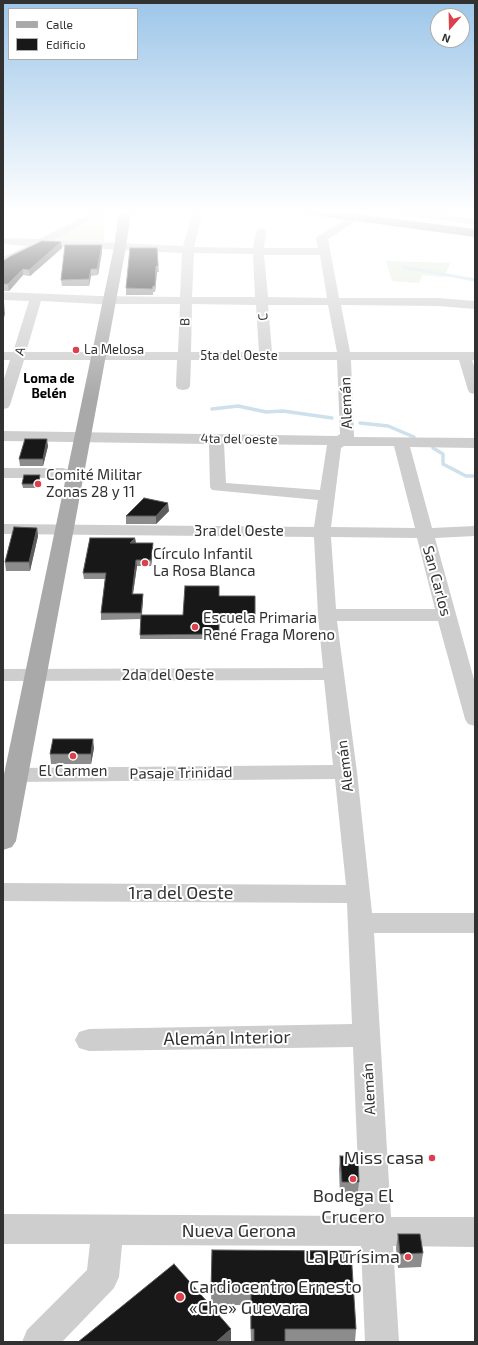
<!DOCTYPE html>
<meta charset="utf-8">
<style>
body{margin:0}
#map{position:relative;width:478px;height:1345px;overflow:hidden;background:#fff;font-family:"Exo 2",sans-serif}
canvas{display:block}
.frame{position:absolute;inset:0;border:4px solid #313131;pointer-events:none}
.legend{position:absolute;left:8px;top:8px;width:130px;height:52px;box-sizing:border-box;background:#fff;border:1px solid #adadad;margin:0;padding:5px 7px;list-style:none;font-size:12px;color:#313131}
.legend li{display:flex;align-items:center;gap:8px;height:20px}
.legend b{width:20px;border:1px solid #adadad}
.north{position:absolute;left:430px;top:8px;width:40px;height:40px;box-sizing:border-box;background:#fff;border:1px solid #adadad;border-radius:50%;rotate:200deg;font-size:11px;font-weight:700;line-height:16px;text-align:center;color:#313131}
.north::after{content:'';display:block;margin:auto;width:14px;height:18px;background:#db404d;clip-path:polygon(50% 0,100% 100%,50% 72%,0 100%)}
</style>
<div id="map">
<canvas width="478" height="1345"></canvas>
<div class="frame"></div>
<ul class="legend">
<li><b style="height:5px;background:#a9a9a9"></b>Calle</li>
<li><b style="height:11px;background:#181818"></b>Edificio</li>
</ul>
<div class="north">N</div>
</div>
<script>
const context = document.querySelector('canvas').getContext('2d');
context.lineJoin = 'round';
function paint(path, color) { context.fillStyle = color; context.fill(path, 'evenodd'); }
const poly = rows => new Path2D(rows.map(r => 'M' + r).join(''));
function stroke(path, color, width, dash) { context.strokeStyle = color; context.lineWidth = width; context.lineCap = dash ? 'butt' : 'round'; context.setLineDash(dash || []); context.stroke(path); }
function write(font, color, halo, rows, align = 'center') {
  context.font = font + ' "Exo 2",sans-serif'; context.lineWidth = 4; context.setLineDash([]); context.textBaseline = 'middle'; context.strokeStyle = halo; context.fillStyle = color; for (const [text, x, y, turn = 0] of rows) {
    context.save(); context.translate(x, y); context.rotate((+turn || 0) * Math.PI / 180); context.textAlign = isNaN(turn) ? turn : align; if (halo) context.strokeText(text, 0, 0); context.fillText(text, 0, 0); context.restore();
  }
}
paint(poly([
 [105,214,104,242,54,240,54,239],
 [386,261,450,263,444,277,422,275,419,283,392,281]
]), '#e4eadd');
stroke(poly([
 [403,267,475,280]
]), '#cee0eb', 3);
stroke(poly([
 [212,409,238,406,266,412,283,411,332,418],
 [360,423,388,426,414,437],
 [433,448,443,454,443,464,466,476,475,476]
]), '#cee0eb', 3.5);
paint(poly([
 [95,211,108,211,54,240,183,246,193,211,203,211,194,247,253,248,256,231,261,228,266,231,264,248,318,248,316,238,318,236,354,215,359,218,358,220,328,239,339,298,438,298,475,301,475,309,438,306,341,305,350,352,475,352,475,360,472,360,475,369,475,394,470,393,468,390,459,360,351,360,354,437,475,438,475,448,410,447,432,528,475,526,475,536,435,538,475,683,475,726,468,724,465,719,438,621,337,621,357,772,372,913,475,913,475,933,374,933,391,1217,475,1217,475,1247,393,1246,399,1342,365,1342,361,1246,122,1245,119,1277,114,1288,62,1342,22,1342,27,1330,87,1270,90,1244,3,1244,3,1214,360,1216,353,1047,89,1051,79,1048,75,1040,79,1032,89,1029,352,1024,347,903,3,901,3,883,346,885,335,779,15,782,7,780,4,775,7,770,15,768,333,765,324,680,3,681,3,669,323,668,318,615,314,537,3,534,3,524,314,527,318,500,212,490,210,487,209,444,3,441,3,431,337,436,340,434,337,360,191,360,190,386,188,389,183,390,178,389,176,386,177,360,24,360,10,405,8,408,3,409,3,382,10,360,3,360,3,352,13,352,29,301,3,300,3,292,99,296,180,297,182,253,42,246,3,265,3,257,27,246,3,244,3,238,39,239,95,211],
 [194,253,253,254,255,297,192,297,194,253],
 [264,255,320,255,327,298,268,297,264,255],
 [41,301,99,304,180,304,178,352,26,352,41,301],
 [192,304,256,305,259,352,191,352,192,304],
 [268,305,328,305,337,352,272,352,268,305],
 [224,444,327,445,320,490,226,483,224,444],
 [344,446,394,446,415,528,331,527,341,448,344,446],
 [331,537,417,538,435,609,336,609,331,537],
 [393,211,421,211,475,219,475,225,398,214,393,211],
 [3,468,63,468,69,470,71,473,69,476,63,478,3,478,3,468]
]), '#cecece');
paint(poly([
 [119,211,131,211,126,247,16,841,12,847,3,850,3,779,114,247,119,211]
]), '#a9a9a9');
paint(poly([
 [298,211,332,211,475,229,475,237,304,214,298,211]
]), '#989898');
paint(poly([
 [61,242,62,248,30,276,23,275,9,291,3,291,3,261],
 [157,248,159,272,157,272,155,292,153,292,153,295,126,295,126,288],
 [102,252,98,275,91,276,89,286,62,286,61,280],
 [48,446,43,466,20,466,19,459],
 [40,475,40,480,38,488,23,488,22,484],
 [169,511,156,524,126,524,126,516],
 [37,528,38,536,30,571,6,571,5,562],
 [135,538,136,543,153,543,153,550,151,566,137,566,133,594,143,600,142,615,183,615,219,596,255,596,255,619,219,619,219,639,140,639,141,619,101,620,101,613,105,579,84,579,83,573],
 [94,748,91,764,51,764,50,754],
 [340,1156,359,1182,358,1196,340,1196,339,1169],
 [398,1234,423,1253,421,1267,398,1268,396,1248],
 [212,1250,356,1329,355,1342,251,1342,250,1305,211,1305]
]), '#8c8c8c');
paint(poly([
 [61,242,62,248,30,276,29,270],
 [102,245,102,252,98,275,97,269],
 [156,266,157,272,155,292,155,286],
 [23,269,23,275,9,291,8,284],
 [91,269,91,276,89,286,89,279],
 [4,302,5,314,3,321,3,305],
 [47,439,48,446,43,466,43,459],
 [40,475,40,480,38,488,38,484],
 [168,503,169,511,156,524,156,516],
 [37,528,38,536,30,571,29,562],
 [135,538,136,544,130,543],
 [153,543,153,550,151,566,151,560],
 [136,560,137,566,132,600,132,594],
 [143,594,143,600,141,619,141,613],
 [93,739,94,748,91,764,91,754],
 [231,1329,231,1342,216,1342]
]), '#5d5d5d');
const building = poly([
 [42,241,61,242,29,270,23,269,8,284,3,284,3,261,11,256,42,241],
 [65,245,102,245,97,269,91,269,89,279,61,280,65,245],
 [130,248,157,248,158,266,156,266,155,286,153,286,152,289,126,288,130,248],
 [25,439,47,439,43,459,19,459,25,439],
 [24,475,40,475,38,484,22,484,24,475],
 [144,498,168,503,156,516,126,516,144,498],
 [14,527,37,528,29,562,5,562,14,527],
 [90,538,135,538,130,543,153,543,151,560,136,560,132,594,143,594,141,613,101,613,106,573,83,573,90,538],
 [185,586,219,586,219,596,255,596,255,615,219,615,219,634,140,635,141,615,183,615,185,586],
 [53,739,93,739,91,754,50,754,53,739],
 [340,1156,358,1156,359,1182,342,1182,340,1156],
 [398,1234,420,1234,423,1253,400,1254,398,1234],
 [212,1250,351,1251,356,1329,285,1329,285,1342,254,1342,254,1329,251,1329,251,1291,211,1291,212,1250],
 [174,1264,231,1329,216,1342,78,1342,174,1264]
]);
paint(building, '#181818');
stroke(building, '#5d5d5d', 1);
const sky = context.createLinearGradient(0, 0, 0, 399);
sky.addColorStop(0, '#9dc6e9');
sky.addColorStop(0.53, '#fff');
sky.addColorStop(1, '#ffffff00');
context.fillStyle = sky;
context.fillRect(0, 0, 478, 399);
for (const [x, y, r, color] of [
 [76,350,4,"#db404d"],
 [38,484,4,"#db404d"],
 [145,563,4,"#db404d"],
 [195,627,4,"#db404d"],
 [73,756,4,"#db404d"],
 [432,1158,4,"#db404d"],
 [353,1179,4,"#db404d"],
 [408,1257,4,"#db404d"],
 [180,1297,5,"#db404d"]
]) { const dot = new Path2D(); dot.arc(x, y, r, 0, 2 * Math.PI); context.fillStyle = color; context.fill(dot); stroke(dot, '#fff', 1.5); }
write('13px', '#313131', '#fff', [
 ["C",263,317,-95],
 ["B",185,322,-89],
 ["A",20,351,-73],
 ["5ta del Oeste",239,356],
 ["4ta del oeste",239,439,1]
]);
write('13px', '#313131', '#fff', [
 ["La Melosa",84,350]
], 'left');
write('bold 13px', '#000', '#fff', [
 ["Loma de",49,379],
 ["Belén",49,394]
]);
write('15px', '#313131', '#fff', [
 ["Alemán",346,403,-92],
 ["3ra del Oeste",239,531],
 ["San Carlos",437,581,75],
 ["2da del Oeste",168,675],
 ["Alemán",345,766,-97],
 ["Pasaje Trinidad",181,773,-1],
 ["Alemán",369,1089,-93]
]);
write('15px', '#313131', '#fff', [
 ["Comité Militar",46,475],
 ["Zonas 28 y 11",46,492],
 ["Círculo Infantil",153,554],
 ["La Rosa Blanca",153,571],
 ["Escuela Primaria",203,618],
 ["René Fraga Moreno",203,635],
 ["El Carmen",73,771,"center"]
], 'left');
write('18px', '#313131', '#fff', [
 ["1ra del Oeste",181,893],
 ["Alemán Interior",227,1038,-1],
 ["Nueva Gerona",239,1231]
]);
write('18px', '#313131', '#fff', [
 ["Miss casa",424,1158],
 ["Bodega El",353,1196,"center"],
 ["Crucero",353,1217,"center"],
 ["La Purísima",400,1257],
 ["Cardiocentro Ernesto",189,1287,"left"],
 ["«Che» Guevara",189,1308,"left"]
], 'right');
</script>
